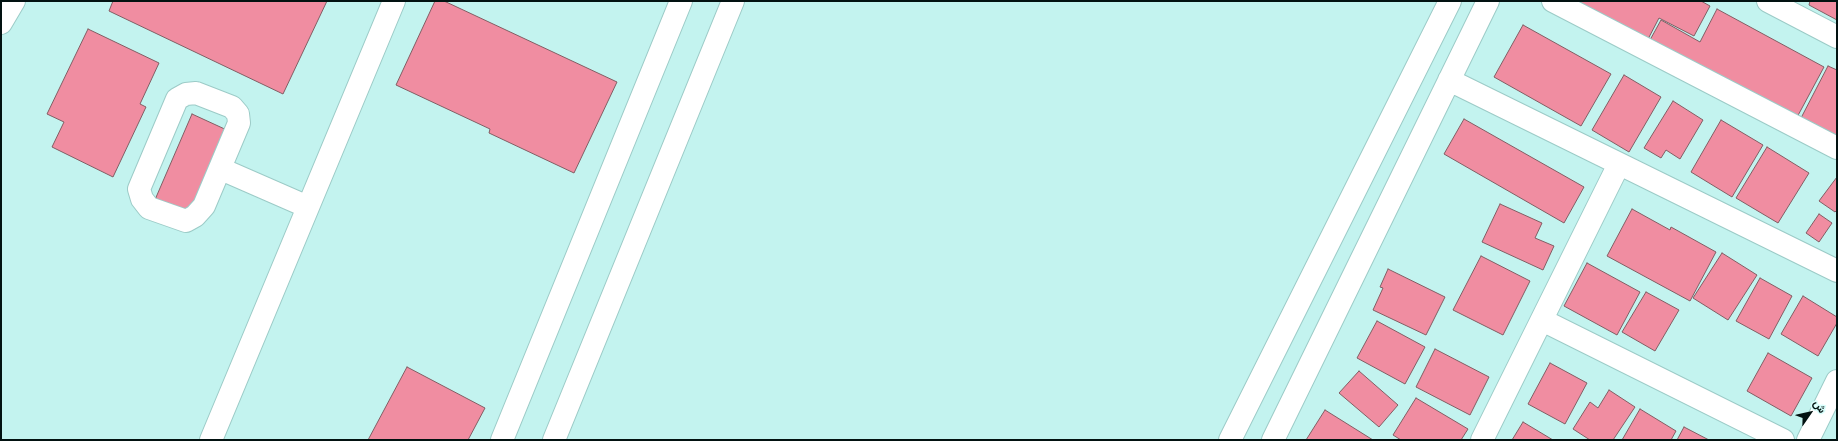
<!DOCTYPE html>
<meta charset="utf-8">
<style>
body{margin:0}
#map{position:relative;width:1838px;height:441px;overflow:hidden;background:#c3f3ef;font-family:"Public Sans",Vazirmatn,sans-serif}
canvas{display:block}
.frame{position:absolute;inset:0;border:2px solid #021211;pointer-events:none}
.north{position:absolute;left:1790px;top:393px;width:40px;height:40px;-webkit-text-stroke:3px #d8fefb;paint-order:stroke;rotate:56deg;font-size:11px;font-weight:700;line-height:16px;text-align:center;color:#021211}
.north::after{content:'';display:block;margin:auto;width:14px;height:18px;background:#021211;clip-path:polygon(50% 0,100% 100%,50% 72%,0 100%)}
</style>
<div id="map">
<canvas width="1838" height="441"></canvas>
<div class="frame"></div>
<div class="north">ش</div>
</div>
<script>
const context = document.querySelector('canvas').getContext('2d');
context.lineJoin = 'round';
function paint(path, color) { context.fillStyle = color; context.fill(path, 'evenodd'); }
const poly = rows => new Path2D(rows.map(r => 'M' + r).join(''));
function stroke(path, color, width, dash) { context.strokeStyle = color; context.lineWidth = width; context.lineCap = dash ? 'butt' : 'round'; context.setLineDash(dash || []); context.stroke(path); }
const building = poly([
 [113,1,327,1,283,94,109,11,113,1],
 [435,1,444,1,617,82,574,173,489,133,490,129,396,85,435,1],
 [1568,1,1701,1,1710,6,1694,36,1659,18,1646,43,1568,1],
 [1810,1,1837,1,1837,20,1809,5,1810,1],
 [1717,9,1824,67,1795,121,1650,40,1661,20,1700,42,1717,9],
 [1523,25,1611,74,1581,126,1494,77,1523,25],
 [88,29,159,63,140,104,146,107,113,177,52,147,64,122,47,114,88,29],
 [1828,66,1837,70,1837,137,1801,118,1828,66],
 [1624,75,1661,97,1629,152,1592,130,1624,75],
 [1673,101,1703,120,1680,159,1666,150,1661,158,1644,148,1673,101],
 [192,114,229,131,192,218,154,202,192,114],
 [1464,119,1584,187,1564,223,1444,154,1464,119],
 [1721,120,1763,145,1732,197,1691,172,1721,120],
 [1767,147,1809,173,1778,223,1736,198,1767,147],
 [1837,177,1837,210,1835,212,1819,201,1837,177],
 [1500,204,1542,223,1535,238,1554,246,1543,270,1482,242,1500,204],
 [1632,209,1670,230,1671,227,1716,252,1690,301,1607,256,1632,209],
 [1819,214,1832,223,1819,242,1806,233,1819,214],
 [1722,253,1757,275,1728,320,1693,298,1722,253],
 [1481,256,1530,281,1503,335,1453,310,1481,256],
 [1587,263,1640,292,1617,335,1564,306,1587,263],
 [1388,269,1445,297,1426,335,1373,310,1383,288,1380,287,1388,269],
 [1760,278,1792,296,1769,339,1736,321,1760,278],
 [1646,292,1679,310,1655,351,1622,332,1646,292],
 [1803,296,1837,317,1837,323,1818,356,1781,334,1803,296],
 [1377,321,1425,347,1405,384,1357,358,1377,321],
 [1435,349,1489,377,1470,415,1416,387,1435,349],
 [1768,353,1812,378,1791,416,1747,391,1768,353],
 [1550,363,1587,383,1565,424,1528,404,1550,363],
 [407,367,485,408,468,440,368,440,407,367],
 [1359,371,1398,405,1379,427,1339,393,1359,371],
 [1609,390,1635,407,1613,440,1590,440,1573,429,1590,402,1598,408,1609,390],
 [1416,398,1468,429,1461,440,1401,440,1393,435,1416,398],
 [1640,409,1676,431,1671,440,1622,440,1640,409],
 [1325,410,1373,440,1306,440,1325,410],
 [1523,422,1553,440,1512,440,1523,422],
 [1684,427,1709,440,1677,440,1684,427]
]);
paint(building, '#f08da1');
stroke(building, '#825d63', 1);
const minor = poly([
 [1553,1,1837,148],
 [1768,1,1837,37],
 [1,23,14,1],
 [1449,80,1837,271],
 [196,93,232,107,238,114,239,123,204,206,195,216,186,221,149,208,142,199,139,189,177,99,186,94,196,93],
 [221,169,308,207],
 [1542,320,1783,440],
 [211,440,394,1],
 [502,440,681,1],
 [554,440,733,1],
 [1230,440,1450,1],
 [1273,440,1488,1],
 [1482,440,1619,164],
 [1808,440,1837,381]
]);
stroke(minor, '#9ccbc7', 24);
stroke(minor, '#fff', 22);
</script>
